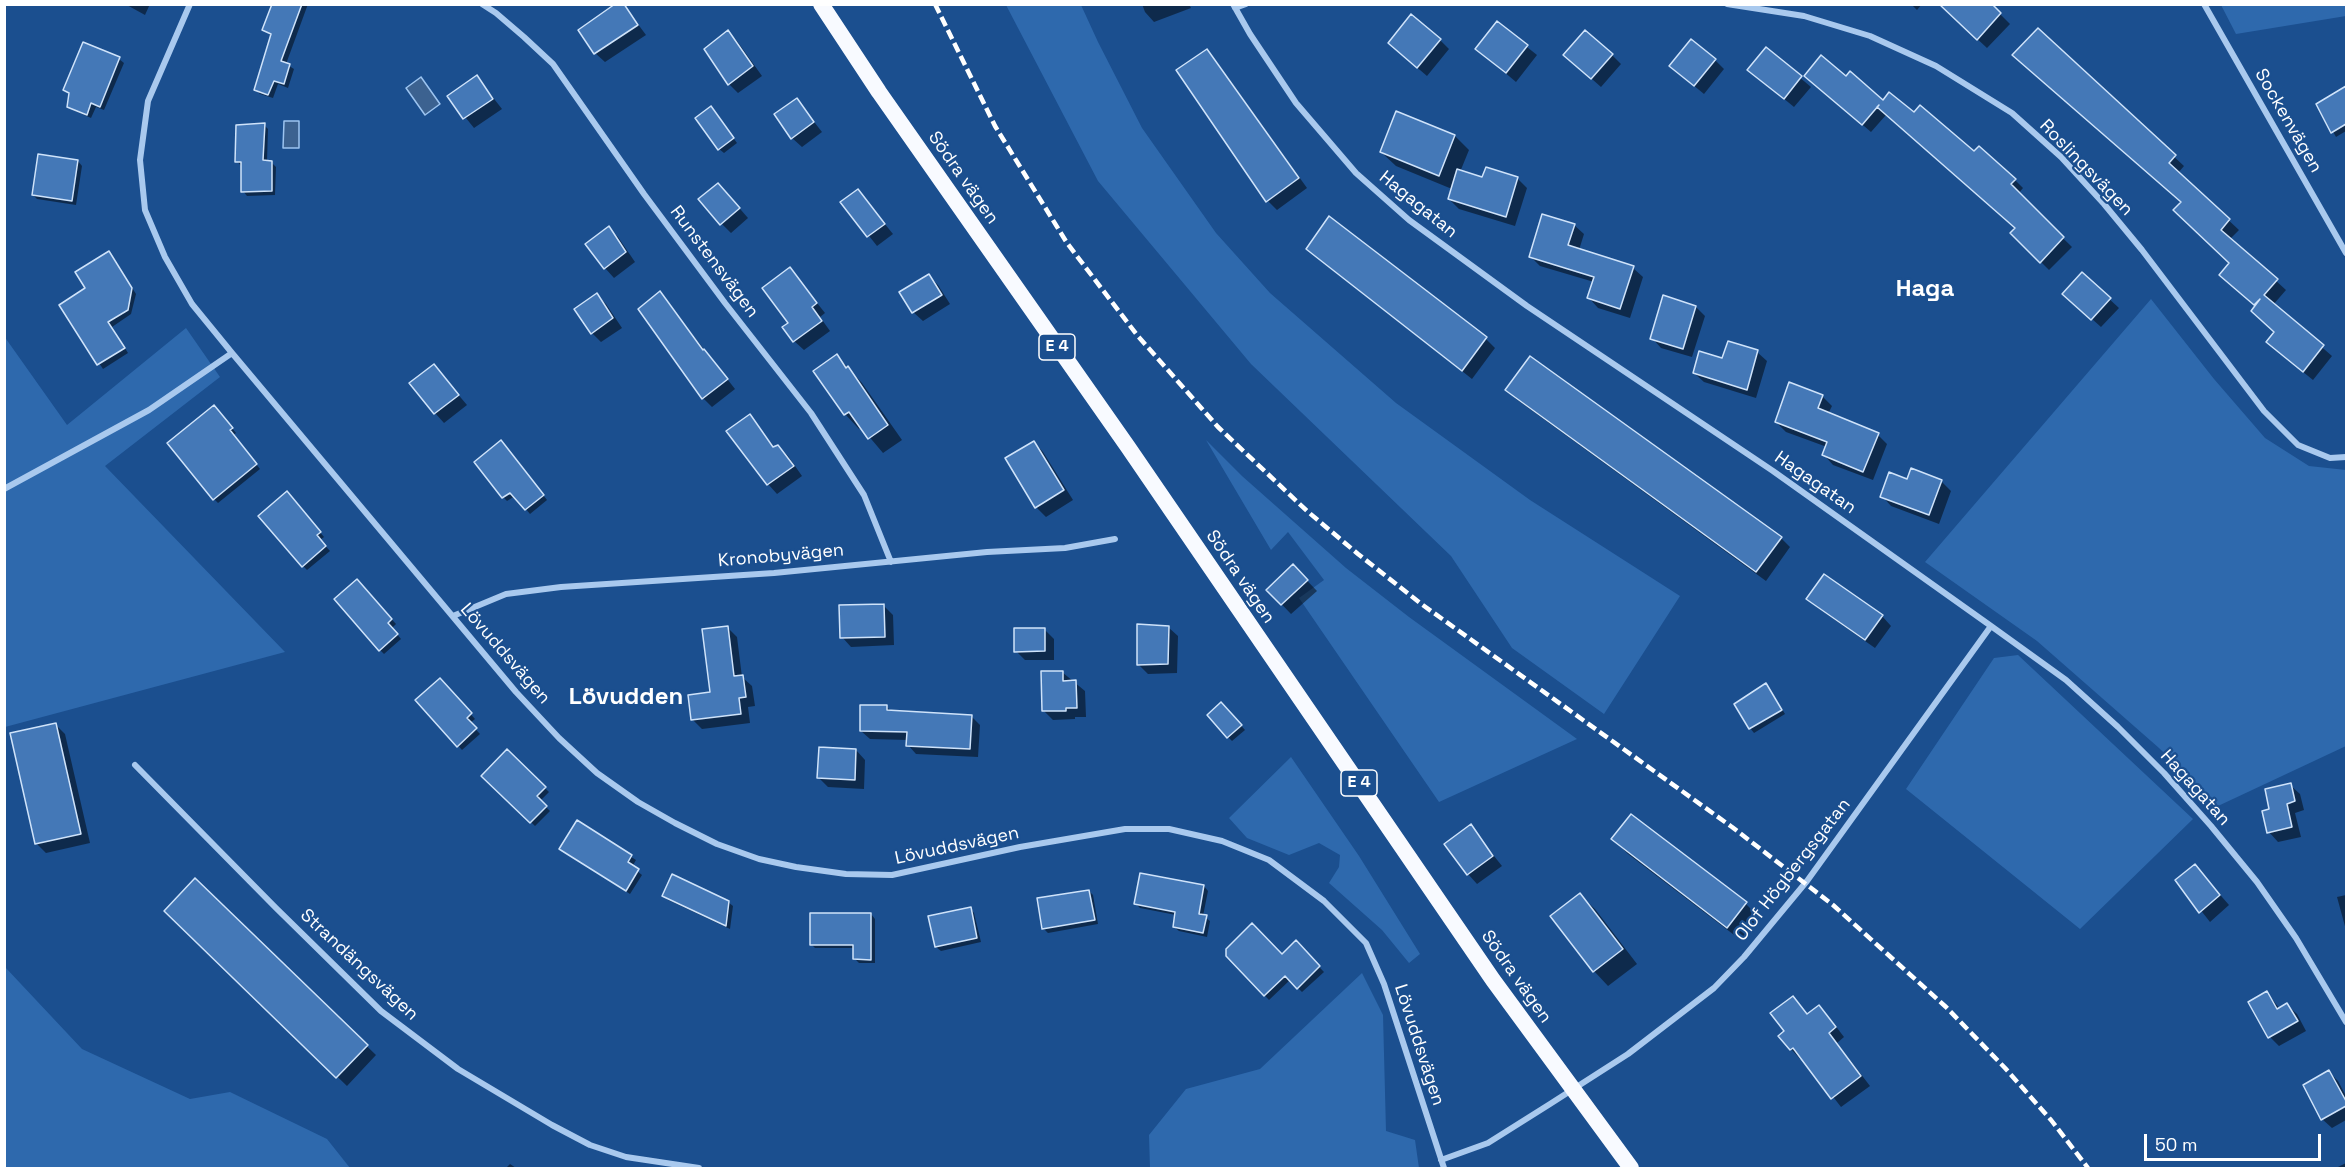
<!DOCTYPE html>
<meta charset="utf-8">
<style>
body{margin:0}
#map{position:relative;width:2351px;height:1173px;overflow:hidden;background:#1b4f8f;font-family:"Space Grotesk",sans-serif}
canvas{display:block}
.frame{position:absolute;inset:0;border:6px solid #fff;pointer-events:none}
.scale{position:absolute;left:2144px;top:1134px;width:177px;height:27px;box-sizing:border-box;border:3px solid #fff;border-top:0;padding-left:8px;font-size:18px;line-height:21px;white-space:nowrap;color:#fff;-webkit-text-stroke:4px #1b4f8f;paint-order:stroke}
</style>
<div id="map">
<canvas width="2351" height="1173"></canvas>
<div class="frame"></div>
<div class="scale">50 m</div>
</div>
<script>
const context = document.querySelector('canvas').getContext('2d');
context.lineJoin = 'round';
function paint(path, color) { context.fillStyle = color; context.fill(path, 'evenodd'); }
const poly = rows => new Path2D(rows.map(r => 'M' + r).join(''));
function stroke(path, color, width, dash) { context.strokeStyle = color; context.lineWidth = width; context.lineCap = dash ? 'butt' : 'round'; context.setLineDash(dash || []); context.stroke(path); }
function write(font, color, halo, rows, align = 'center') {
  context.font = font + ' "Space Grotesk",sans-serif'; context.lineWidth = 4.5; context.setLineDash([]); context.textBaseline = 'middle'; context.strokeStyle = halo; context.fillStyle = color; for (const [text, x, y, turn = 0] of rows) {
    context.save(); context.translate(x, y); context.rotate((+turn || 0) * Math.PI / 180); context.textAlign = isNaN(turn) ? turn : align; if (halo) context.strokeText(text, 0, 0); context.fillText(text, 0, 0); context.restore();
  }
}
paint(poly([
 [1006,5,1081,5,1098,42,1142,128,1216,233,1270,293,1396,403,1530,500,1680,596,1604,714,1512,648,1451,556,1251,364,1098,181],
 [2221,5,2346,5,2346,16,2236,34],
 [2151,299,2214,379,2265,438,2309,466,2346,470,2346,746,2218,806,2159,748,2037,641,1925,562],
 [186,328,220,377,105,466,285,652,5,727,4,336,67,425],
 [1206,440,1242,476,1346,568,1409,617,1577,739,1439,802,1299,598,1324,580,1288,532,1271,550],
 [2018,655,2193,819,2080,929,1906,789,1994,658],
 [1291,757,1359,856,1420,954,1409,963,1382,930,1329,883,1339,867,1340,855,1319,843,1289,855,1247,838,1229,818],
 [5,967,82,1049,190,1099,230,1092,327,1139,350,1168,5,1168],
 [1362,973,1383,1015,1386,1131,1415,1140,1419,1168,1150,1168,1149,1135,1186,1089,1260,1069]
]), '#2e69ad');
const water = poly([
 [421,77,440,104,425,115,406,88,421,77],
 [284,121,299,121,299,148,283,148,284,121]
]);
paint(water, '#3c6290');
stroke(water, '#9cc4f0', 1.5);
paint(poly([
 [125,4,150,4,145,15],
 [274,4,308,4,286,64,294,69,288,88,278,84,273,98,260,94,256,90,272,36,264,30],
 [623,4,646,35,605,62,595,53],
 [1142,4,1189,4,1191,8,1154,22,1145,12],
 [1911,4,1922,4,1917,10],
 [1990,4,2010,24,1987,48,1959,22],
 [1497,23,1537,55,1516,82,1477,49],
 [2038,30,2184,166,2178,173,2239,230,2230,239,2286,290,2273,305,2332,356,2313,380,2277,351,2276,332,2256,306,2230,284,2231,263],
 [728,32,737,41,762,76,738,93,729,84],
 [1440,40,1449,49,1427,76,1399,52],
 [1766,49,1811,87,1794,107,1749,70],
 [1207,51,1216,61,1307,188,1277,210,1268,201,1178,71],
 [1612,55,1621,64,1601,87,1575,64],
 [119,59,124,63,104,110,96,107,91,118,73,110,68,106,69,94,65,90],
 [1715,60,1724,69,1704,94,1681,75],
 [477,77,502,109,474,128,449,97],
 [1847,78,1884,102,1914,115,2015,180,2023,188,2018,194,2072,247,2049,270,2012,233,2017,229,1886,115,1871,132,1815,84],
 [2346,88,2346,131,2336,137,2318,104],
 [797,100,822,132,802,147,792,138],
 [715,113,737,143,724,153,719,149],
 [264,125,268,129,267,162,271,162,276,167,275,195,247,196,243,191,241,166,237,161],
 [1455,136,1469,150,1460,172,1483,179,1517,178,1527,188,1515,226,1459,209,1449,199,1452,189,1396,166,1381,152],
 [78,161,82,166,76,205,37,199,33,195],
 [858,191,893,234,877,246,843,203],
 [727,194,748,218,731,233,722,224],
 [1574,225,1584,234,1579,250,1633,268,1643,277,1630,318,1598,308,1589,298,1594,282,1540,266,1530,256],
 [608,228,618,237,635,262,614,278,605,268],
 [1308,249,1486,339,1495,348,1472,379],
 [113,257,136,294,131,314,112,327,128,353,103,369,61,305,87,289],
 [790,269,825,313,820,317,830,331,804,350,794,341,790,323],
 [2082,274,2119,308,2101,327,2073,302],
 [929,276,938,285,950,304,923,321,913,312],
 [660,293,735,389,712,407,703,398],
 [597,295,606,304,622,328,601,342,592,333],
 [1696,307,1705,316,1692,357,1661,348,1652,338],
 [1757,352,1767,361,1756,398,1704,382,1694,373,1723,360],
 [837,356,862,383,902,440,883,453,861,427,859,429,845,414],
 [434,366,467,405,444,423,435,413],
 [1507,390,1781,538,1790,547,1766,581,1516,399],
 [1822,396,1832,406,1828,414,1878,435,1887,444,1873,480,1833,465,1824,455,1827,447,1786,432,1776,422],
 [218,411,236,433,233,435,260,469,218,503,214,499],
 [750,416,775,448,778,446,788,456,802,476,777,494,768,484],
 [1034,442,1043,452,1073,500,1046,517,1036,507,1007,459],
 [505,447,547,500,530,514,515,496,507,501,503,497],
 [1908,481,1941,481,1951,491,1939,524,1891,506,1882,496],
 [291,498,324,537,320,540,330,551,307,570,303,566],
 [1293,566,1317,591,1291,614,1268,590],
 [357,581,396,624,392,628,401,639,384,654,380,650],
 [1808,599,1882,616,1891,626,1875,648,1818,608],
 [883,605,893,615,894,645,851,647,842,637],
 [1168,627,1178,636,1177,673,1148,674,1139,665],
 [728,628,737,637,742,677,752,686,755,706,748,707,750,723,702,729,693,720,711,693],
 [1044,629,1054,639,1054,660,1025,660,1016,651],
 [1062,672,1085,691,1086,717,1075,717,1075,719,1053,720,1044,711],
 [440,680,475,719,470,723,480,734,462,750,417,700],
 [1770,689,1785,714,1754,733,1750,728],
 [887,707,892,712,971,716,980,725,978,757,916,754,908,745,908,740,870,739,861,731],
 [1225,708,1245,730,1232,741,1228,737],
 [55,724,65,734,90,843,46,853,36,843],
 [856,750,865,760,864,789,828,787,819,778],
 [507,751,549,792,540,801,550,811,535,826,483,776],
 [2290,785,2300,794,2304,810,2295,813,2301,837,2278,842,2269,832,2271,810],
 [1631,816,1746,904,1760,918,1742,941,1628,854,1613,839],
 [577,822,636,860,632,867,642,875,630,894,561,849],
 [1470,826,1502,866,1477,884,1468,874],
 [2195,866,2229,905,2210,922,2177,880],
 [195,880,376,1055,347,1086,166,911],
 [1204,886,1208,891,1203,916,1210,921,1207,937,1179,931,1174,927,1176,915,1140,908,1136,904],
 [1089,891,1093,895,1098,924,1048,933,1043,928],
 [1580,895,1595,909,1637,964,1608,986,1594,971,1552,916],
 [2346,895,2346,930,2337,897],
 [664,896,728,902,733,906,730,929,668,900],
 [970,908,974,913,981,942,941,951,936,947],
 [871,914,875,919,875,963,859,963,855,959,855,948,815,948,811,944],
 [1296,943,1324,972,1302,992,1290,980,1269,1000,1227,956,1282,956],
 [2267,993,2280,1009,2287,1005,2297,1014,2306,1031,2279,1046,2270,1037],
 [1793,998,1808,1015,1819,1007,1828,1016,1844,1037,1837,1043,1870,1086,1841,1107,1802,1057,1800,1059,1791,1049,1786,1031],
 [2329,1072,2338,1081,2346,1096,2346,1120,2332,1128,2322,1119],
 [2346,1163,2346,1168,2339,1168,2338,1167],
 [510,1164,516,1168,506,1168]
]), '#0007');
const building = poly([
 [272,4,302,4,281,61,290,64,284,84,274,81,268,95,254,90,271,34,262,30,272,4],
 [615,4,624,4,638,25,594,54,578,30,615,4],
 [1939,4,1992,4,2001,13,1977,40,1939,4],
 [1411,14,1441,39,1417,68,1388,43,1411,14],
 [1497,21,1528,45,1506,73,1475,49,1497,21],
 [2038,28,2176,155,2169,163,2230,219,2221,230,2278,279,2264,295,2324,345,2303,372,2266,342,2274,332,2251,311,2260,299,2254,305,2219,275,2229,263,2173,210,2181,202,2012,55,2038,28],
 [728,30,753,66,728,85,704,49,728,30],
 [1585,30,1613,54,1591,79,1563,55,1585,30],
 [1691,39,1716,59,1694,86,1669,66,1691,39],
 [83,42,120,57,100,107,91,103,87,115,67,107,69,93,63,90,83,42],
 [1766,47,1802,76,1784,99,1747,70,1766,47],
 [1207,49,1299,178,1266,202,1176,70,1207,49],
 [1821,55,1846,76,1850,71,1883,100,1889,92,1914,112,1920,105,1974,151,1979,146,2016,179,2011,184,2064,237,2040,263,2010,233,2015,228,1877,107,1879,105,1862,125,1804,76,1821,55],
 [477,75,493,99,463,119,447,96,477,75],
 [2346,86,2346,124,2331,133,2316,104,2346,86],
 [797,98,814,122,791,139,774,114,797,98],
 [711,106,734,138,718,150,695,118,711,106],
 [1396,111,1455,135,1439,176,1380,152,1396,111],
 [265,123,263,160,272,161,272,191,241,192,241,162,235,162,236,125,265,123],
 [38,154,78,160,72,201,32,195,38,154],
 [1486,167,1518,177,1506,217,1448,199,1457,169,1482,177,1486,167],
 [718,183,740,208,720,225,698,199,718,183],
 [858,189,885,224,867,237,840,202,858,189],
 [1542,214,1575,224,1568,245,1634,266,1620,309,1587,298,1594,277,1529,257,1542,214],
 [1329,216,1487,337,1462,371,1306,249,1329,216],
 [609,226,626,252,604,269,585,244,609,226],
 [109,251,132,288,128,310,108,322,125,348,97,365,59,305,85,288,75,272,109,251],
 [790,267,817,303,812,307,822,321,793,342,782,327,788,323,762,288,790,267],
 [2082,272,2111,298,2091,320,2062,294,2082,272],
 [929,274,942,295,912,313,899,292,929,274],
 [660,291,703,350,704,349,728,379,702,399,638,309,660,291],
 [597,293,613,318,591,334,574,309,597,293],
 [1663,295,1696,306,1683,349,1650,339,1663,295],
 [1728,341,1758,350,1747,390,1693,373,1699,351,1722,358,1728,341],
 [837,354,846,368,848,366,888,425,868,439,849,412,844,415,813,371,837,354],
 [1530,356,1782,537,1756,572,1505,390,1530,356],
 [434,364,459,395,434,414,409,383,434,364],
 [1789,382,1823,395,1818,408,1879,433,1863,472,1822,455,1827,442,1775,422,1789,382],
 [214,405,233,428,230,430,257,464,213,500,167,443,214,405],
 [750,414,773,447,778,445,794,466,767,485,726,431,750,414],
 [501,440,544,495,525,510,510,493,502,498,474,462,501,440],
 [1034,441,1064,490,1035,508,1005,458,1034,441],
 [1911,468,1942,480,1929,515,1880,497,1889,472,1907,479,1911,468],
 [287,491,321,532,317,535,326,546,302,567,258,516,287,491],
 [1293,564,1308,580,1281,605,1266,590,1293,564],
 [1824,574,1883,615,1865,640,1806,599,1824,574],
 [357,579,392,619,388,623,398,634,379,651,334,599,357,579],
 [884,604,885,637,840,638,839,605,884,604],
 [1137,624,1169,626,1168,664,1137,665,1137,624],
 [728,626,734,676,743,675,746,697,739,698,741,714,691,720,688,695,710,692,702,629,728,626],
 [1014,628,1045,628,1045,651,1014,652,1014,628],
 [1041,671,1063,671,1063,681,1076,680,1077,708,1066,708,1066,711,1042,711,1041,671],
 [440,678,472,713,467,718,477,728,457,747,415,700,440,678],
 [1766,683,1782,710,1749,729,1734,704,1766,683],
 [1221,702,1242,725,1227,738,1207,715,1221,702],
 [860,705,887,705,887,710,972,715,970,749,906,746,907,732,860,731,860,705],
 [56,723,81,834,35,844,10,733,56,723],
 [819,747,856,749,855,780,817,778,819,747],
 [507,749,546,787,537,796,547,806,530,823,481,776,507,749],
 [2291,783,2295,801,2287,804,2292,827,2267,833,2262,811,2269,809,2265,789,2291,783],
 [1631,814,1747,902,1727,928,1611,839,1631,814],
 [577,820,632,855,628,862,639,869,626,891,559,849,577,820],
 [1471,824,1493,856,1467,875,1444,844,1471,824],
 [2195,864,2220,895,2199,913,2175,880,2195,864],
 [1140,873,1204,885,1199,914,1207,915,1203,933,1173,927,1175,912,1134,904,1140,873],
 [672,874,729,901,726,926,662,896,672,874],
 [195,878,368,1045,336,1078,164,911,195,878],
 [1089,890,1095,920,1042,929,1037,898,1089,890],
 [1580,893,1623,949,1593,972,1550,916,1580,893],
 [971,907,977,938,935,947,928,916,971,907],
 [810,913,871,913,871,960,853,959,853,945,810,945,810,913],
 [1252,923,1282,954,1296,940,1320,966,1297,989,1285,976,1264,996,1226,956,1226,949,1252,923],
 [2267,991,2277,1009,2287,1003,2298,1021,2268,1038,2248,1002,2267,991],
 [1793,996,1807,1014,1819,1005,1836,1027,1829,1033,1861,1076,1831,1099,1793,1048,1790,1050,1778,1036,1784,1031,1770,1013,1793,996],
 [2329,1070,2346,1101,2346,1106,2321,1120,2303,1085,2329,1070]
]);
paint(building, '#4478b7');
stroke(building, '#cfe3fa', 1.5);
stroke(poly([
 [190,4,148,101,140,160,145,210,165,257,192,304,232,353,516,692,559,738,597,773,638,802,675,823,717,844,759,859,796,867,846,874,892,875,1020,847,1125,829,1169,829,1222,841,1269,860,1324,901,1366,943,1384,984,1444,1168],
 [482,4,496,13,524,37,553,64,644,194,725,303,811,413,864,495,891,562],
 [1233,4,1250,34,1296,103,1356,173,1409,220,1527,306,1773,471,1991,626,2066,680,2118,727,2164,773,2211,826,2257,882,2296,938,2346,1022],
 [1727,4,1804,16,1870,36,1936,66,2012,113,2061,157,2104,204,2142,250,2264,411,2298,445,2330,458,2346,457],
 [2204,4,2346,253],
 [1235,8,1246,4],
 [4,489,149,410,232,353],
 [453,616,506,594,561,587,774,573,987,552,1065,548,1115,539],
 [135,765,276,908,381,1011,458,1069,552,1125,590,1145,626,1157,699,1168],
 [1441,1160,1488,1143,1550,1104,1628,1054,1714,988,1744,957,1807,881,1991,626]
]), '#a9c9ee', 6);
stroke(poly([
 [821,4,879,92,1128,447,1493,980,1631,1168]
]), '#f8faff', 16);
stroke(poly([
 [935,4,995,126,1067,243,1137,335,1218,427,1307,511,1358,554,1420,603,1732,827,1833,905,1946,1007,2005,1068,2051,1120,2088,1168]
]), '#fff', 4.5, [10, 4.5]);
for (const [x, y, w] of [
 [1057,347,36],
 [1359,783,36]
]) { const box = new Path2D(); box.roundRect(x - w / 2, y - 13, w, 26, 4.5); context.fillStyle = '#1b4f8f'; context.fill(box); stroke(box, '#fff', 1.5); }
write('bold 16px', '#fff', null, [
 ["E 4",1057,347],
 ["E 4",1359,783]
]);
write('18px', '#fff', '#1b4f8f', [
 ["Sockenvägen",2288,121,60],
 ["Roslingsvägen",2086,168,46],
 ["Södra vägen",963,178,55],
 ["Hagagatan",1418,205,39],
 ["Runstensvägen",714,262,53],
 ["Hagagatan",1815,483,35],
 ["Kronobyvägen",781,556,-5],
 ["Södra vägen",1240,577,56],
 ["Lövuddsvägen",505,654,49],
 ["Hagagatan",2195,788,48],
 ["Lövuddsvägen",957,846,-12],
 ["Olof Högbergsgatan",1793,870,-52],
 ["Strandängsvägen",359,965,43],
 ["Södra vägen",1516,977,55],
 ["Lövuddsvägen",1419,1045,72]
]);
write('bold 24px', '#fff', '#1b4f8f', [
 ["Haga",1925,289],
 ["Lövudden",626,697]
]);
</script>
